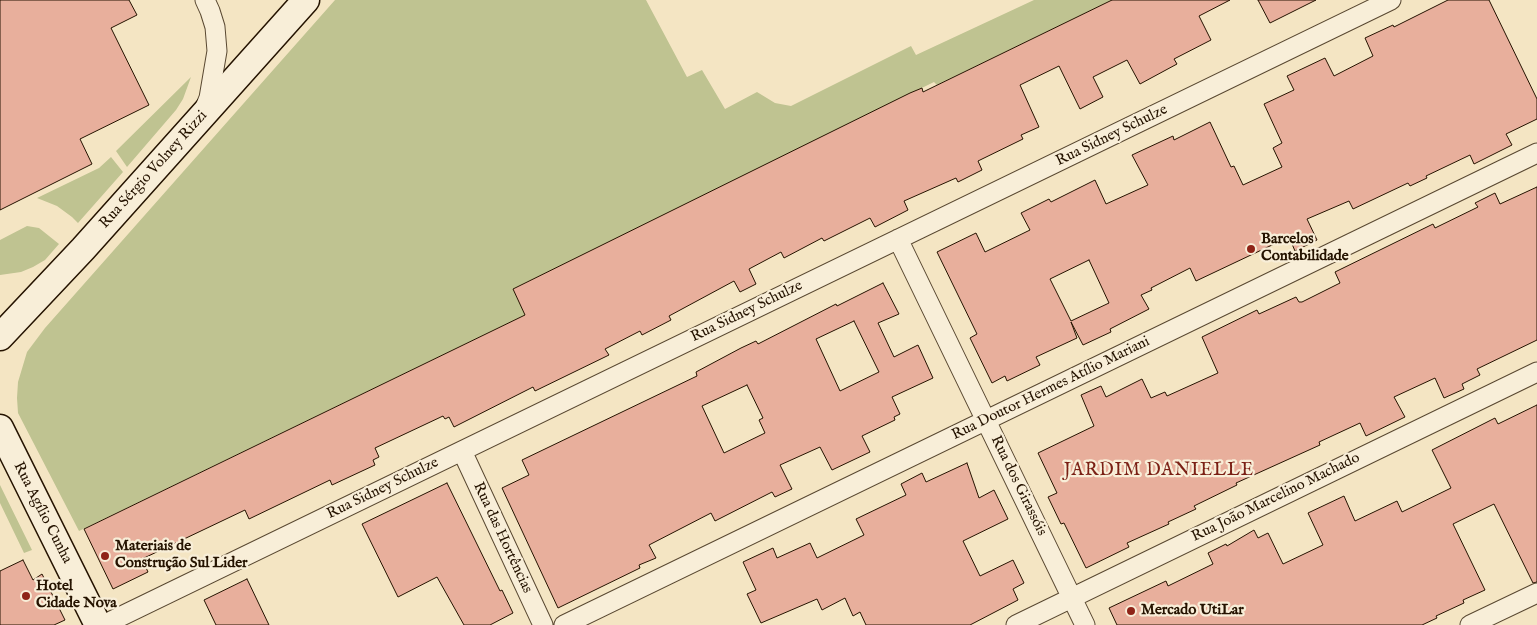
<!DOCTYPE html>
<meta charset="utf-8">
<style>
body{margin:0}
canvas{display:block;background:#f4e5c3}
</style>
<canvas width="1537" height="625"></canvas>
<script>
const context = document.querySelector('canvas').getContext('2d');
context.lineJoin = 'round';
function paint(path, color) { context.fillStyle = color; context.fill(path, 'evenodd'); }
const poly = rows => new Path2D(rows.map(r => 'M' + r).join(''));
function stroke(path, color, width, dash) { context.strokeStyle = color; context.lineWidth = width; context.lineCap = dash ? 'butt' : 'round'; context.setLineDash(dash || []); context.stroke(path); }
function write(font, color, halo, rows, align = 'center') {
  context.font = font + ' "IM FELL English",serif'; context.lineWidth = 4.5; context.setLineDash([]); context.textBaseline = 'middle'; context.strokeStyle = halo; context.fillStyle = color; for (const [text, x, y, turn = 0] of rows) {
    context.save(); context.translate(x, y); context.rotate((+turn || 0) * Math.PI / 180); context.textAlign = isNaN(turn) ? turn : align; if (halo) context.strokeText(text, 0, 0); context.fillText(text, 0, 0); context.restore();
  }
}
paint(poly([
 [335,0,646,0,687,77,702,70,725,109,757,92,775,103,791,106,911,46,916,55,1034,0,1112,0,937,85,934,82,513,289,525,315,79,531,18,413,17,398,18,382,27,352,45,328],
 [191,77,183,99,176,110,127,167,116,151],
 [111,157,123,172,78,223,72,217,57,206,37,198,99,168],
 [27,226,39,228,59,244,45,260,33,267,21,272,0,275,0,240],
 [0,485,32,550,24,553,0,503]
]), '#bfc391');
const building = poly([
 [0,0,129,0,137,15,111,28,149,105,80,139,92,164,0,210,0,0],
 [1112,0,1230,0,1199,16,1211,40,1174,59,1177,64,1140,84,1127,60,1093,77,1103,97,1080,109,1059,66,1020,85,1039,127,1021,135,1023,139,978,161,982,170,958,182,956,178,904,201,908,210,875,227,870,218,824,241,822,238,784,258,781,252,749,269,756,284,740,292,734,281,669,316,671,320,642,335,640,331,605,349,609,355,535,391,533,387,454,427,449,417,445,419,443,416,375,448,379,457,373,460,375,465,332,485,330,480,249,519,245,510,142,559,148,572,113,589,84,529,525,315,513,289,910,93,922,88,923,92,1112,0],
 [1258,0,1316,0,1270,23,1258,0],
 [1448,0,1489,0,1537,99,1537,119,1506,134,1512,145,1474,164,1470,155,1426,176,1427,178,1410,186,1408,183,1353,209,1349,201,1307,219,1317,240,1295,251,1289,237,1196,281,1190,268,1151,288,1152,290,1141,295,1149,309,1110,329,1111,332,1083,345,1071,322,1077,338,1036,357,1040,365,1007,381,1005,376,992,383,970,338,977,334,937,252,976,233,985,252,1030,230,1021,213,1049,199,1051,202,1095,180,1106,204,1148,185,1132,155,1173,136,1174,140,1210,122,1231,167,1234,166,1243,185,1282,167,1273,148,1282,143,1264,104,1294,90,1287,76,1325,58,1334,76,1373,56,1365,38,1393,25,1394,27,1448,0],
 [1089,260,1109,303,1071,321,1050,279,1089,260],
 [1537,187,1537,340,1477,369,1480,375,1462,384,1464,389,1444,398,1435,378,1394,397,1405,417,1366,436,1360,423,1319,442,1320,445,1236,483,1237,485,1194,506,1196,509,1168,522,1169,524,1127,543,1129,547,1086,568,1064,523,1061,524,1048,497,1057,493,1038,453,1094,426,1081,395,1101,386,1106,397,1142,379,1151,398,1165,392,1167,396,1218,373,1202,337,1257,310,1259,314,1296,297,1299,302,1302,302,1340,283,1335,272,1433,224,1435,228,1478,207,1475,203,1495,193,1500,204,1537,187],
 [883,283,899,314,878,323,894,357,918,345,933,378,892,397,900,414,894,417,895,420,862,436,870,452,832,470,820,447,780,465,792,489,775,497,772,492,715,521,711,513,649,545,656,558,639,565,640,568,558,608,502,488,529,475,522,460,697,376,696,372,741,348,756,341,758,344,836,304,837,306,883,283],
 [854,321,879,372,840,391,816,339,854,321],
 [747,385,763,418,759,420,765,433,724,453,702,406,747,385],
 [1537,405,1537,582,1533,583,1494,504,1453,524,1485,590,1463,600,1464,603,1436,616,1437,618,1422,625,1117,625,1109,608,1166,581,1168,586,1213,564,1208,553,1226,544,1227,546,1254,530,1258,538,1268,533,1283,564,1323,545,1308,513,1344,496,1355,521,1397,501,1402,512,1451,488,1432,450,1495,418,1498,424,1537,405],
 [967,463,979,498,994,490,1008,519,963,541,980,576,1013,560,1024,583,1013,589,1018,600,970,625,866,625,860,612,853,616,845,598,822,610,817,599,761,623,747,594,756,590,743,562,773,548,777,558,810,543,817,558,864,535,856,519,906,495,901,484,922,473,926,482,967,463],
 [447,483,500,591,502,590,513,613,490,625,464,625,437,577,398,597,362,524,447,483],
 [23,560,33,580,42,574,65,620,54,625,0,625,0,571,23,560],
 [247,579,269,625,216,625,204,600,247,579]
]);
paint(building, '#e8af9c');
stroke(building, '#251300', 1);
const street = poly([
 [204,110,209,98,217,51,215,27,210,11,205,0],
 [898,239,1085,625],
 [462,451,543,625],
 [103,625,1391,0],
 [564,625,1537,153],
 [1016,625,1537,372],
 [1470,625,1537,593]
]);
const secondary = poly([
 [0,337,83,249,306,0],
 [0,428,98,625]
]);
stroke(street, '#594831', 21);
stroke(secondary, '#251300', 29);
stroke(street, '#f8eed8', 19);
stroke(secondary, '#f8eed8', 26);
for (const [x, y, r, color] of [
 [1251,249,5,"#8f2418"],
 [105,556,5,"#8f2418"],
 [26,596,5,"#8f2418"],
 [1131,611,5,"#8f2418"]
]) { const dot = new Path2D(); dot.arc(x, y, r, 0, 2 * Math.PI); context.fillStyle = color; context.fill(dot); stroke(dot, '#f8eed8', 2); }
write('15px', '#251300', '#f8eed8', [
 ["Rua Sidney Schulze",1112,136,-26],
 ["Rua Sérgio Volney Rizzi",154,170,-48],
 ["Rua Sidney Schulze",747,312,-26],
 ["Rua Doutor Hermes Atílio Mariani",1051,389,-26],
 ["Rua dos Girassóis",1018,486,64],
 ["Rua Sidney Schulze",383,489,-26],
 ["Rua João Marcelino Machado",1276,498,-26],
 ["Rua Agílio Cunha",42,513,63],
 ["Rua das Hortências",502,538,65]
]);
write('bold 15px', '#251300', '#f8eed8', [
 ["Barcelos",1261,240],
 ["Contabilidade",1261,257],
 ["Materiais de",115,547],
 ["Construção Sul Lider",115,564],
 ["Hotel",36,587],
 ["Cidade Nova",36,604],
 ["Mercado UtiLar",1141,611]
], 'left');
context.letterSpacing = '1px';
write('18px', '#7a1f14', '#f8eed8', [
 ["JARDIM DANIELLE",1159,471]
]);
context.letterSpacing = '0px';
</script>
